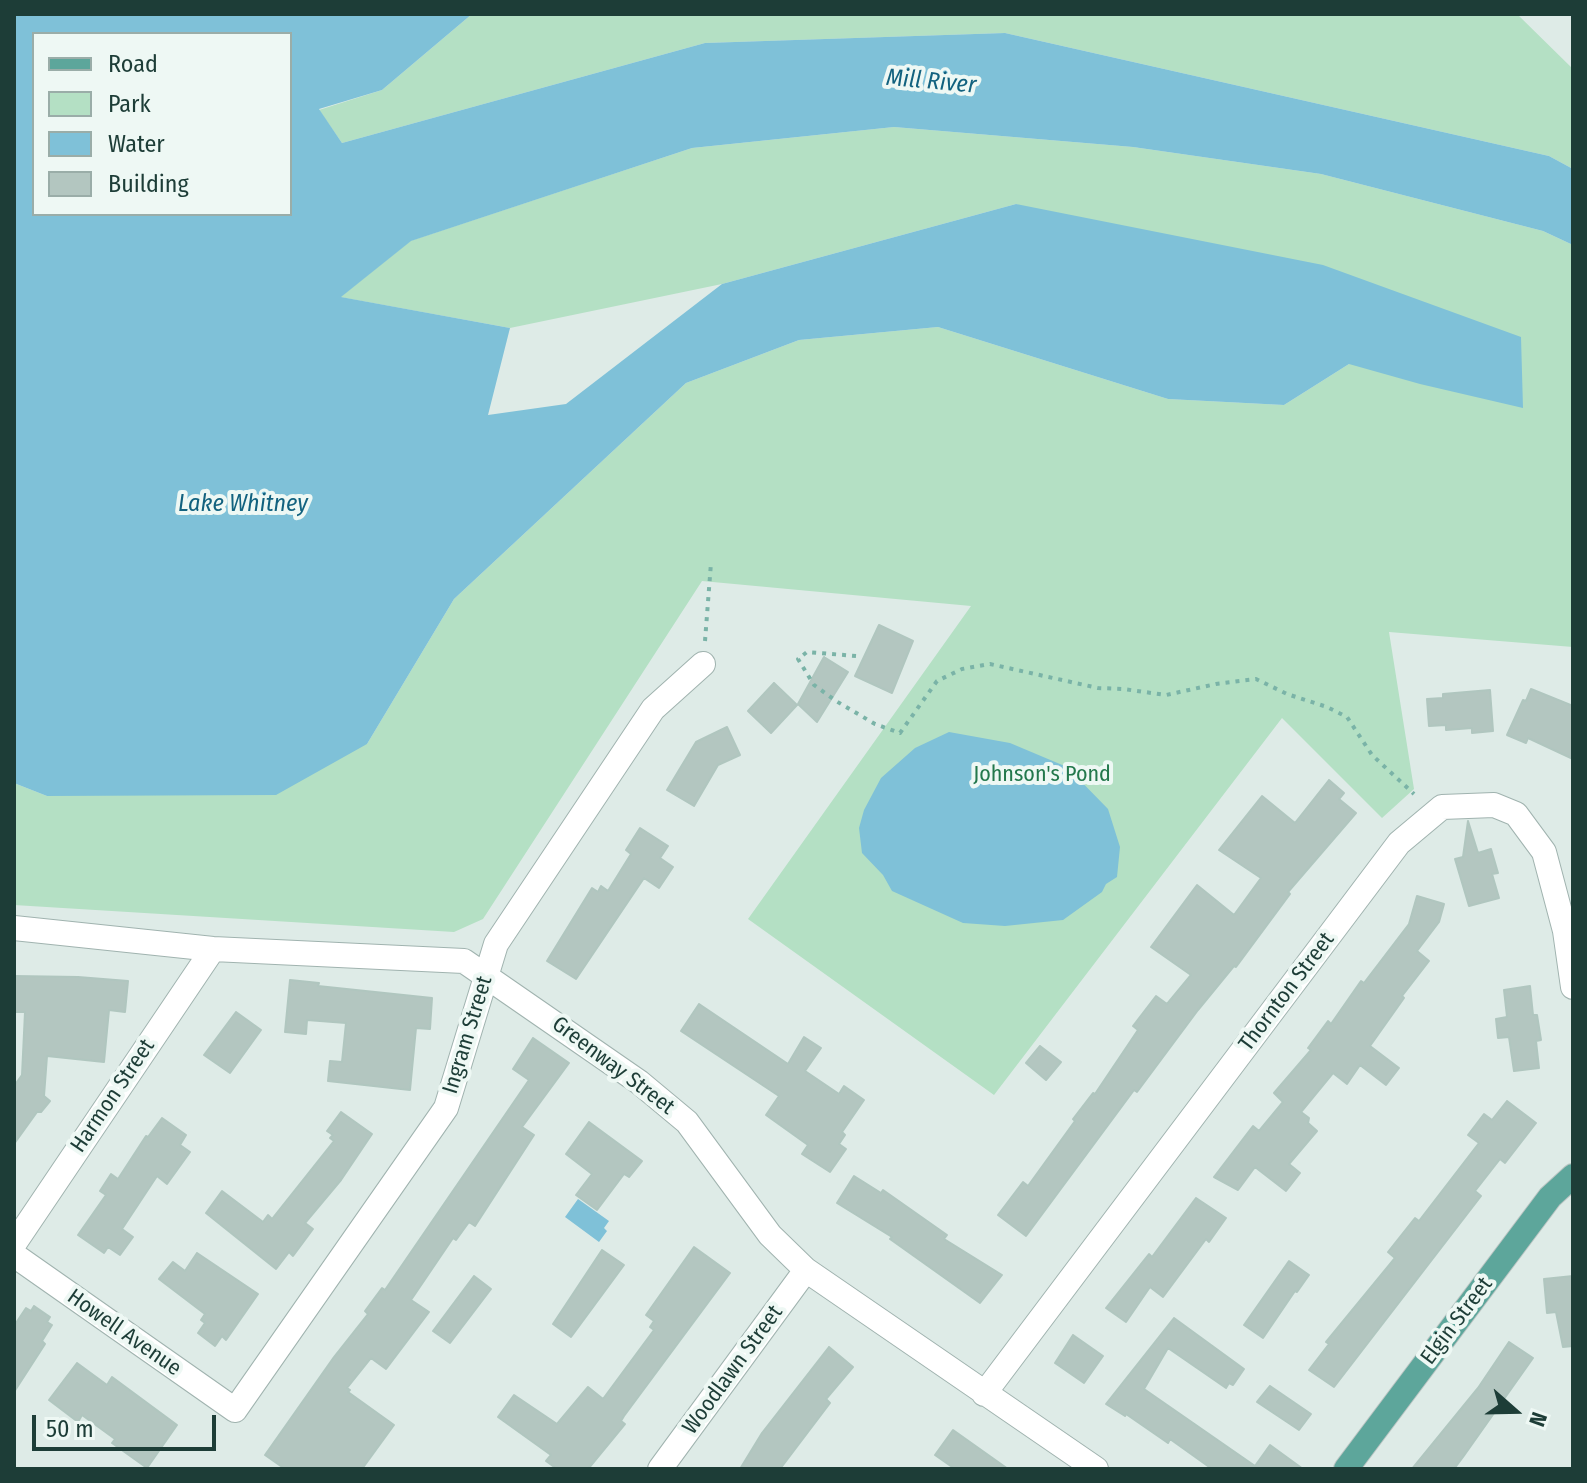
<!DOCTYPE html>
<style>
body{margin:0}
#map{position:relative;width:1587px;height:1483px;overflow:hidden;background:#deebe7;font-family:"Fira Sans Condensed",sans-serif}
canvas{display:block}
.frame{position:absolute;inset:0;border:16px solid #1d3d37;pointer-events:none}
.legend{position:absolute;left:32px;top:32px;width:260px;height:184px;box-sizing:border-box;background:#eef8f4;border:2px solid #9aada8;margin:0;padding:10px 14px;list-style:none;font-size:24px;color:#1d3d37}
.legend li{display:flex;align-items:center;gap:16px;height:40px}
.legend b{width:40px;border:2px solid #9aada8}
.north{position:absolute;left:1475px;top:1371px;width:80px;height:80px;-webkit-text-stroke:6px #eef8f4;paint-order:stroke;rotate:110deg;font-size:22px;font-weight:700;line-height:32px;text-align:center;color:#1d3d37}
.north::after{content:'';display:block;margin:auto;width:28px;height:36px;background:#1d3d37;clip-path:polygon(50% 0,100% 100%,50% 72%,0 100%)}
.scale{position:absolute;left:32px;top:1415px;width:184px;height:36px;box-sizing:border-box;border:4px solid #1d3d37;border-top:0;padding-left:10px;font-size:24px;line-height:28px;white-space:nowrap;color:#1d3d37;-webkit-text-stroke:6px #eef8f4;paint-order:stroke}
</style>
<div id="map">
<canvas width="1587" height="1483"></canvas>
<div class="frame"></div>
<ul class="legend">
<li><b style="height:10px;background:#5da69b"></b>Road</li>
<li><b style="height:22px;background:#b4e0c4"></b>Park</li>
<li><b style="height:22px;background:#7fc1d8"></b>Water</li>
<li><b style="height:22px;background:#b3c6c0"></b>Building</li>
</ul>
<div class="north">N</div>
<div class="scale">50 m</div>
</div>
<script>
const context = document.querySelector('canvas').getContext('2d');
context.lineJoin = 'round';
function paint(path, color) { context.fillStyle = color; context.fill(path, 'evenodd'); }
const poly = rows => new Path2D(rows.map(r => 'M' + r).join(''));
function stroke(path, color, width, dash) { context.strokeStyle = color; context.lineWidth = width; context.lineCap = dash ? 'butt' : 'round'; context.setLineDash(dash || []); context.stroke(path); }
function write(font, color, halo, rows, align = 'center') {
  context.font = font + ' "Fira Sans Condensed",sans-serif'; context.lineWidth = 8; context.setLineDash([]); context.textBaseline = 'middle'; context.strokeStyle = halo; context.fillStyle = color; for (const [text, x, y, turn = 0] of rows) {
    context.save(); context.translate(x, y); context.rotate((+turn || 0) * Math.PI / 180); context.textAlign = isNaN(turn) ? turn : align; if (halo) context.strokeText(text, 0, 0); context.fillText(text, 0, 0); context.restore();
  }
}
paint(poly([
 [472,14,1517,14,1573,69,1573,169,1549,156,1005,33,705,43,342,143,319,110,382,90],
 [894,127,1133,147,1321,174,1543,231,1573,245,1573,647,1389,632,1414,789,1382,818,1282,718,994,1095,748,919,971,606,702,581,483,919,454,932,14,905,14,783,47,796,367,744,454,599,686,383,799,340,938,327,1168,399,1284,405,1349,364,1016,204,722,284,510,328,340,297,410,241,692,148]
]), '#b4e0c4');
paint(poly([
 [14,14,472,14,382,90,319,109,342,143,705,43,1005,33,1549,156,1573,169,1573,245,1543,231,1321,174,1133,147,894,127,692,148,411,241,341,297,510,328,488,415,566,404,722,284,1016,204,1323,265,1521,337,1523,408,1420,384,1349,364,1284,405,1168,399,938,327,799,340,686,383,454,599,367,744,276,795,47,796,14,783],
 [34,34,290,34,290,214,34,214],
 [949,732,1010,743,1067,767,1108,809,1120,847,1117,877,1106,884,1102,892,1063,920,1005,926,963,923,892,891,883,875,862,853,859,828,864,810,881,778,915,748],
 [578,1199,609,1221,604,1228,607,1231,599,1242,565,1217]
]), '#7fc1d8');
const building = poly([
 [879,625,913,641,892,693,855,676,879,625],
 [824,657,848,672,817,722,798,704,824,657],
 [774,683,797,705,771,733,748,711,774,683],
 [1531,689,1573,706,1573,759,1528,738,1526,743,1507,735,1523,700,1526,701,1531,689],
 [1490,690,1493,731,1472,733,1472,728,1446,730,1446,725,1429,726,1427,699,1443,698,1443,694,1490,690],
 [727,727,740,755,718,765,694,806,667,790,696,742,727,727],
 [1329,780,1344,793,1339,799,1356,813,1288,892,1290,894,1236,967,1234,966,1198,1010,1137,1092,1134,1090,1026,1236,998,1215,1023,1182,1028,1186,1075,1121,1073,1119,1093,1093,1095,1094,1138,1030,1133,1026,1156,996,1167,1004,1191,975,1151,947,1197,885,1234,915,1261,878,1219,850,1262,796,1295,823,1329,780],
 [1468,821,1478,853,1491,849,1498,873,1492,874,1499,898,1469,906,1455,859,1463,857,1468,821],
 [640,828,668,846,660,858,673,867,659,888,644,878,576,979,547,961,592,888,598,892,601,886,608,891,631,854,626,850,640,828],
 [1417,896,1444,904,1439,922,1417,951,1429,961,1402,996,1404,998,1370,1046,1399,1068,1386,1085,1360,1065,1347,1084,1333,1073,1301,1112,1309,1118,1308,1123,1317,1131,1289,1164,1300,1173,1286,1191,1255,1167,1238,1190,1214,1177,1253,1126,1259,1131,1283,1102,1274,1093,1311,1050,1308,1048,1328,1021,1331,1024,1361,981,1364,983,1409,924,1417,896],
 [14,976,78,977,128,981,125,1012,109,1010,104,1062,47,1056,44,1096,50,1101,41,1112,37,1112,14,1144,14,1086,22,1075,25,1012,14,1012,14,976],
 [290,980,319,983,318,986,432,998,430,1029,416,1028,410,1090,328,1081,330,1061,342,1062,346,1023,307,1020,306,1034,285,1032,290,980],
 [1530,986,1533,1015,1537,1015,1541,1040,1536,1041,1539,1068,1514,1071,1509,1037,1498,1038,1496,1019,1507,1017,1504,990,1530,986],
 [699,1004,788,1064,804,1037,821,1048,805,1071,839,1094,844,1086,864,1100,842,1132,845,1135,839,1144,846,1149,830,1172,802,1154,808,1145,766,1115,779,1096,681,1031,699,1004],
 [236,1012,261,1030,230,1073,204,1055,236,1012],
 [533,1038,569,1063,522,1127,534,1135,475,1226,469,1222,456,1240,453,1238,411,1300,429,1312,386,1369,371,1358,347,1388,350,1390,348,1392,394,1425,362,1469,285,1469,265,1455,334,1357,368,1314,365,1311,382,1288,385,1290,529,1080,513,1069,533,1038],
 [1040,1046,1061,1062,1046,1080,1026,1063,1040,1046],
 [1507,1101,1536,1123,1505,1163,1500,1159,1475,1191,1481,1196,1334,1387,1309,1370,1329,1344,1326,1342,1395,1258,1388,1252,1415,1218,1419,1221,1479,1143,1468,1135,1484,1114,1492,1120,1507,1101],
 [341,1112,372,1134,341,1180,305,1223,313,1229,293,1256,289,1252,276,1269,206,1213,222,1191,263,1222,268,1215,272,1219,334,1141,330,1138,333,1135,327,1131,341,1112],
 [162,1118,186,1135,180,1145,190,1152,167,1184,157,1176,122,1229,133,1237,120,1255,108,1247,104,1253,78,1235,106,1195,100,1191,111,1174,118,1179,146,1136,148,1137,162,1118],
 [589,1122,642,1161,629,1177,624,1174,597,1210,576,1195,592,1174,566,1154,589,1122],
 [854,1176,881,1193,883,1190,947,1235,944,1239,1002,1275,980,1303,890,1239,892,1237,837,1203,854,1176],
 [1196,1198,1226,1218,1209,1242,1206,1239,1163,1297,1150,1287,1126,1322,1106,1308,1149,1254,1152,1257,1196,1198],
 [694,1247,730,1273,624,1416,621,1421,625,1424,588,1469,557,1469,546,1461,551,1455,498,1417,514,1395,557,1424,588,1387,603,1399,654,1330,650,1327,654,1321,646,1315,694,1247],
 [602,1250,624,1265,571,1337,553,1324,602,1250],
 [197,1253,258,1294,226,1340,222,1336,215,1346,198,1333,205,1323,201,1320,205,1314,159,1279,173,1262,185,1271,197,1253],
 [1289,1261,1309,1275,1297,1292,1295,1291,1263,1338,1244,1325,1289,1261],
 [474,1276,491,1289,450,1343,433,1331,474,1276],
 [1573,1276,1573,1346,1563,1347,1556,1312,1547,1313,1544,1279,1573,1276],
 [34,1306,50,1317,47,1322,52,1325,42,1341,45,1344,14,1392,14,1326,26,1308,31,1311,34,1306],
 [1174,1318,1244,1369,1233,1385,1229,1383,1226,1388,1168,1348,1144,1389,1255,1466,1270,1445,1303,1469,1212,1469,1170,1439,1168,1443,1126,1414,1125,1416,1106,1404,1174,1318],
 [1073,1335,1103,1356,1084,1383,1055,1363,1073,1335],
 [1509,1342,1533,1358,1463,1457,1454,1469,1412,1469,1478,1388,1509,1342],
 [829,1347,853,1367,826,1399,830,1403,780,1469,740,1469,762,1433,829,1347],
 [77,1363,107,1385,112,1377,177,1425,147,1468,112,1443,115,1439,82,1415,78,1422,49,1400,77,1363],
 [1270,1386,1311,1414,1299,1430,1257,1402,1270,1386],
 [953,1430,1008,1469,955,1469,935,1455,953,1430]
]);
paint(building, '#b3c6c0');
stroke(building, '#b0c6bf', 2);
const minor = poly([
 [14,928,213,949,464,961,639,1082,687,1122,770,1235,806,1270,1096,1469],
 [14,1244,213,949],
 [14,1255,235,1410,446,1108,496,944,653,709,703,664],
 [984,1394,1399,843,1442,807,1494,805,1516,814,1544,852,1565,931,1573,987],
 [660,1469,806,1270]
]);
const major = poly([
 [1346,1469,1550,1197,1573,1176]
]);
stroke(minor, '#a0b3af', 26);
stroke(major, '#bbc5c3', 26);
stroke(poly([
 [705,641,711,563],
 [856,656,807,652,798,659,814,685,836,701,875,724,900,733,937,681,962,669,990,664,1098,688,1123,689,1166,695,1216,684,1256,679,1287,694,1327,707,1347,717,1372,755,1414,794]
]), '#7ab3a7', 4, [4, 6]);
stroke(minor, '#fff', 24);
stroke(major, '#5da69b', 24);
write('22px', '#23784c', '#eef8f4', [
 ["Johnson's Pond",1042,775]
]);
write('22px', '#1d3d37', '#eef8f4', [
 ["Thornton Street",1287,992,-53],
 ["Ingram Street",468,1035,-73],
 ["Greenway Street",613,1066,37],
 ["Harmon Street",113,1096,-56],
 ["Elgin Street",1457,1321,-53],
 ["Howell Avenue",124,1333,35],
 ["Woodlawn Street",733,1370,-54]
]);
write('italic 24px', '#12627f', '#eef8f4', [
 ["Mill River",931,82,5],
 ["Lake Whitney",243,504]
]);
</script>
